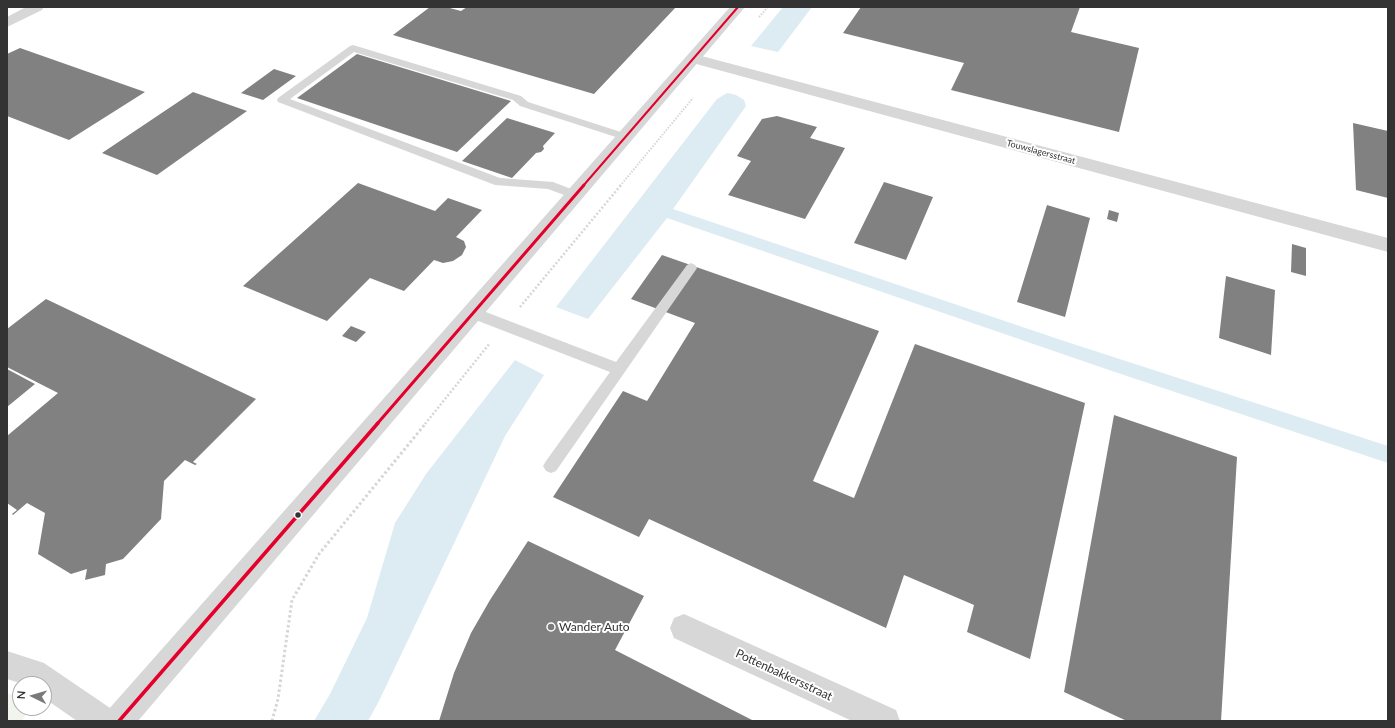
<!DOCTYPE html>
<style>
body{margin:0}
#map{position:relative;width:1395px;height:728px;overflow:hidden;background:#fff;font-family:Lato,sans-serif}
canvas{display:block}
.frame{position:absolute;inset:0;border:8px solid #333;pointer-events:none}
.north{position:absolute;left:12px;top:676px;width:40px;height:40px;box-sizing:border-box;background:#fff;border:1px solid #adadad;border-radius:50%;rotate:275deg;font-size:11px;font-weight:700;line-height:16px;text-align:center;color:#333}
.north::after{content:'';display:block;margin:auto;width:14px;height:18px;background:#7a7a7a;clip-path:polygon(50% 0,100% 100%,50% 72%,0 100%)}
</style>
<div id="map">
<canvas width="1395" height="728"></canvas>
<div class="frame"></div>
<div class="north">N</div>
</div>
<script>
const context = document.querySelector('canvas').getContext('2d');
context.lineJoin = 'round';
function paint(path, color) { context.fillStyle = color; context.fill(path, 'evenodd'); }
const poly = rows => new Path2D(rows.map(r => 'M' + r).join(''));
function stroke(path, color, width, dash) { context.strokeStyle = color; context.lineWidth = width; context.lineCap = dash ? 'butt' : 'round'; context.setLineDash(dash || []); context.stroke(path); }
function write(font, color, halo, rows, align = 'center') {
  context.font = font + ' Lato,sans-serif'; context.lineWidth = 4; context.setLineDash([]); context.textBaseline = 'middle'; context.strokeStyle = halo; context.fillStyle = color; for (const [text, x, y, turn = 0] of rows) {
    context.save(); context.translate(x, y); context.rotate((+turn || 0) * Math.PI / 180); context.textAlign = isNaN(turn) ? turn : align; if (halo) context.strokeText(text, 0, 0); context.fillText(text, 0, 0); context.restore();
  }
}
paint(poly([
 [7,693,20,698,20,708,32,708,21,721,7,721]
]), '#f1f5ed');
paint(poly([
 [783,7,812,7,778,52,751,46],
 [727,93,736,95,744,100,746,106,673,209,1064,341,1388,446,1388,463,1112,371,667,218,588,319,556,307,717,99],
 [515,360,544,375,505,436,379,701,368,721,314,721,330,694,367,618,395,523,426,474]
]), '#ddebf3');
paint(poly([
 [430,7,446,7,461,11,467,7,676,7,594,94,393,35],
 [861,7,1080,7,1071,32,1139,48,1119,132,951,90,964,63,843,33],
 [20,48,145,92,69,140,7,116,7,54],
 [357,54,511,101,457,152,297,98],
 [274,69,296,76,263,100,241,93],
 [193,92,247,111,157,175,102,153],
 [777,116,817,127,810,138,845,148,805,219,728,195,751,161,737,156,762,119],
 [507,118,555,133,543,146,544,149,541,152,536,153,512,178,462,161],
 [1353,123,1388,131,1388,198,1356,190],
 [884,182,933,197,906,260,854,243],
 [358,183,435,211,448,198,482,210,456,237,464,241,466,247,462,255,453,261,443,263,434,260,404,291,370,278,327,321,243,286],
 [1047,205,1090,218,1065,317,1017,302],
 [1109,210,1119,213,1117,222,1107,219],
 [1292,244,1306,248,1306,276,1291,272],
 [662,255,879,331,813,481,854,498,915,344,1085,403,1030,659,967,632,974,605,904,575,886,628,649,519,639,537,553,497,623,391,647,401,695,323,631,299],
 [1226,276,1275,290,1271,355,1219,338],
 [46,299,256,399,193,462,197,464,195,465,185,460,164,481,161,519,123,559,106,564,105,575,85,580,87,569,71,574,38,554,45,513,27,503,13,515,12,514,17,510,7,503,7,436,58,393,7,367,7,329],
 [351,326,366,332,356,342,342,336],
 [7,369,35,384,7,407],
 [1114,415,1237,457,1221,721,1127,721,1064,692],
 [528,541,644,596,615,650,754,721,439,721,454,673,471,633,490,600]
]), '#818181');
stroke(poly([
 [759,17,768,7],
 [620,186,693,98]
]), '#d6d6d6', 2, [1.5, 1.5]);
stroke(poly([
 [520,307,621,185],
 [425,424,490,343]
]), '#d6d6d6', 2.5, [2, 2]);
stroke(poly([
 [272,721,278,699,292,600,319,554,426,423]
]), '#d6d6d6', 3, [2.5, 2.5]);
paint(poly([
 [353,45,521,96,528,102,630,135,631,137,630,139,622,139,520,106,513,100,354,52,290,99,500,178,553,182,579,192,581,195,579,198,575,199,548,189,495,185,278,102,277,100,278,98,350,46,353,45],
 [691,263,695,265,697,268,695,271,556,471,551,473,546,471,543,466,546,461,610,372,468,317,466,313,468,309,473,308,478,309,616,362,687,265,691,263]
]), '#d7d7d7');
paint(poly([
 [26,7,44,7,42,10,7,27,7,17,26,7],
 [694,54,1388,238,1388,252,689,62,686,59,689,56,694,54],
 [684,614,896,710,900,721,852,721,674,638,670,628,674,618,684,614],
 [7,651,44,663,113,710,117,721,77,721,44,698,44,684,23,684,7,679,7,651]
]), '#d7d7d7');
paint(poly([
 [730,7,745,7,138,721,104,721,108,710,730,7]
]), '#d7d7d7');
stroke(poly([
 [583,186,738,7]
]), '#e4002b', 2);
stroke(poly([
 [377,424,584,185]
]), '#e4002b', 3);
stroke(poly([
 [119,721,378,423]
]), '#e4002b', 3.5);
for (const [x, y, r, color] of [
 [298,515,3.5,"#333"],
 [551,627,4,"#7a7a7a"]
]) { const dot = new Path2D(); dot.arc(x, y, r, 0, 2 * Math.PI); context.fillStyle = color; context.fill(dot); stroke(dot, '#fff', 1.5); }
write('9px', '#333', '#fff', [
 ["Touwslagersstraat",1041,152,15]
]);
write('12px', '#333', '#fff', [
 ["Wander Auto",559,627]
], 'left');
write('12px', '#333', '#fff', [
 ["Pottenbakkersstraat",784,675,25]
]);
</script>
